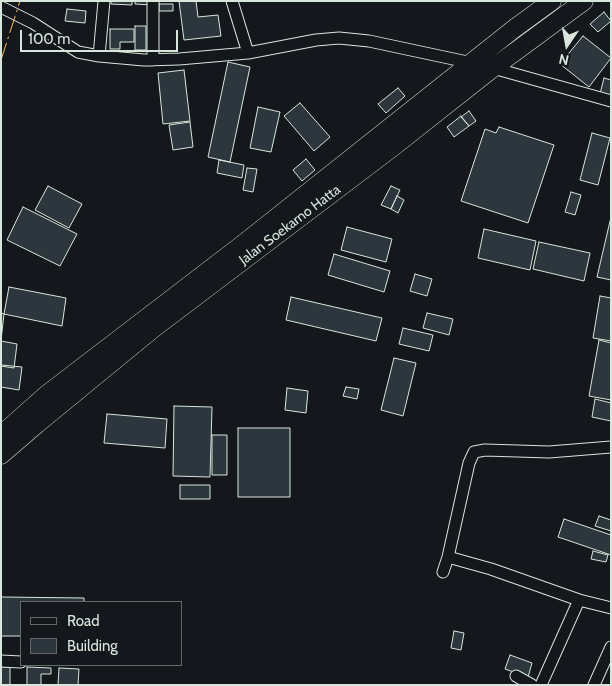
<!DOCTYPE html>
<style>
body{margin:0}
#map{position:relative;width:612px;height:686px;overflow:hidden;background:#14181c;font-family:Cabin,sans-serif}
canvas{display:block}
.frame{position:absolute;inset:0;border:2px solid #d8e6dc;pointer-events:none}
.legend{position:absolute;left:20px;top:601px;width:162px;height:65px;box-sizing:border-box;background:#14181c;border:1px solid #626a69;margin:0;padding:6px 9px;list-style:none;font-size:15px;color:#d8e6dc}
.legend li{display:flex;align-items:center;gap:10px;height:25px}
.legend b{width:25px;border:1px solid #626a69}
.north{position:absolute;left:542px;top:20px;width:50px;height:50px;-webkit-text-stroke:4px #14181c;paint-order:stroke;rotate:192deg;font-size:14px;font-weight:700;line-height:20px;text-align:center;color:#d8e6dc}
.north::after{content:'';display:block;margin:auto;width:18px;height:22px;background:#d8e6dc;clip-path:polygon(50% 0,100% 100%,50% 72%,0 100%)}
.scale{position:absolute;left:20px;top:30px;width:158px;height:22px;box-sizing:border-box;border:2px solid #d8e6dc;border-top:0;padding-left:6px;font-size:15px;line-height:18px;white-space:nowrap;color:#d8e6dc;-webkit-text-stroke:4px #14181c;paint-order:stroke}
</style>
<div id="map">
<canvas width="612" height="686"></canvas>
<div class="frame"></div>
<ul class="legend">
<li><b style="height:6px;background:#14181c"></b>Road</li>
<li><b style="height:14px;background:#2c363c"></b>Building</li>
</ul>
<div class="north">N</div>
<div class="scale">100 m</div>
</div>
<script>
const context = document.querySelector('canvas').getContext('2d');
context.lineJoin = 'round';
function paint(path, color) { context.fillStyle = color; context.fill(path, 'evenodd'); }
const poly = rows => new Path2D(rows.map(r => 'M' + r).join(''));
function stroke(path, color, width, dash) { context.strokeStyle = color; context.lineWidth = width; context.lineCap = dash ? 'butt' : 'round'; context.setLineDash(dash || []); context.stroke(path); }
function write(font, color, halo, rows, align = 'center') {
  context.font = font + ' Cabin,sans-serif'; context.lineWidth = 4; context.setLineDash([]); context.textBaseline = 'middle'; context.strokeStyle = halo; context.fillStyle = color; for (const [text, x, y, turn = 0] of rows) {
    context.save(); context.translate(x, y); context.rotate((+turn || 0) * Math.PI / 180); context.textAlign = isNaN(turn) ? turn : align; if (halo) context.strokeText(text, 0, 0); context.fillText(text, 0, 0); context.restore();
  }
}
const building = poly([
 [111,1,132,1,132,5,111,4,111,1],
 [135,1,152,1,151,5,135,4,135,1],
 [179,1,196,1,198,17,218,15,221,36,184,40,179,1],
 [159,4,173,4,173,11,159,11,159,4],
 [67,9,86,11,85,23,65,21,67,9],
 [604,12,611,21,598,32,590,24,604,12],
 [135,26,146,26,146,50,135,50,135,26],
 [110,29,134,29,134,42,120,42,120,49,110,49,110,29],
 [583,36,611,58,589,87,560,64,583,36],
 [228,62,250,67,230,162,208,157,228,62],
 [184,70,190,121,163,124,158,73,184,70],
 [604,78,611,80,611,97,600,94,604,78],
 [398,88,405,96,386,113,378,104,398,88],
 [300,103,330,137,314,151,284,116,300,103],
 [258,107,280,112,271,152,250,148,258,107],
 [469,111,476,121,469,126,461,117,469,111],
 [461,116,469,126,454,137,447,127,461,116],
 [190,122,193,147,173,150,169,125,190,122],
 [499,127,554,145,528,223,461,201,485,129,496,133,499,127],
 [592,133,610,138,598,185,580,180,592,133],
 [306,159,315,170,302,181,293,170,306,159],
 [219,160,244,165,242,178,217,173,219,160],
 [247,168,257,169,253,192,243,190,247,168],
 [48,186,82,204,69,228,35,210,48,186],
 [391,186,400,190,391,209,381,205,391,186],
 [571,192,581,195,575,215,565,212,571,192],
 [397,196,404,200,398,213,391,209,397,196],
 [23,207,77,234,60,266,7,240,23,207],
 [611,217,611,280,597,277,611,217],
 [347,227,392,239,386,262,341,250,347,227],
 [484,229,536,241,530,270,478,258,484,229],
 [539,242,590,253,584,281,533,269,539,242],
 [334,254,390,271,384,292,328,275,334,254],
 [415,274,432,279,427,296,410,291,415,274],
 [9,287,66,298,62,326,4,314,9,287],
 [600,296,611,298,611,341,593,338,600,296],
 [291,297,382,318,376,341,286,320,291,297],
 [1,313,4,314,1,340,1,313],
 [427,313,453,319,449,335,423,328,427,313],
 [403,328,433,335,429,351,399,344,403,328],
 [599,340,611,343,611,400,589,396,599,340],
 [1,341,17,344,14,368,1,366,1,341],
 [394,358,416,363,403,416,381,410,394,358],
 [1,365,22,367,19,390,1,387,1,365],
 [346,387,359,389,357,399,343,396,346,387],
 [287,388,308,391,306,413,285,410,287,388],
 [595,399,611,403,611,421,592,417,595,399],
 [174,406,212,407,210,477,173,476,174,406],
 [107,414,167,419,165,448,104,443,107,414],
 [238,428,290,428,290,497,238,497,238,428],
 [212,435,227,435,227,475,212,475,212,435],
 [180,485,210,485,210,499,180,499,180,485],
 [599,516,611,520,611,531,595,526,599,516],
 [564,519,611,535,611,555,558,537,564,519],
 [593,551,608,555,606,562,591,559,593,551],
 [1,597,84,598,84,602,21,602,21,636,1,636,1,597],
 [454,631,464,633,461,650,451,648,454,631],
 [510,655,532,663,528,677,505,669,510,655],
 [1,667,10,667,10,685,1,685,1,667],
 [27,667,51,668,51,674,41,674,41,685,27,685,27,667],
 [59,668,79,669,78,685,58,685,59,668]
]);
paint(building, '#2c363c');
stroke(building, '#d8e6dc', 1);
const minor = poly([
 [232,1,248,53],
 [1,7,33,23,78,52,99,56,144,60,179,59,248,53,316,40,339,38,369,41,472,63],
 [99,56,104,1],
 [153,60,153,1],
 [493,68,611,101],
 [448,557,491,569,579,600,611,608],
 [443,572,448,557,469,463,474,452,485,450,549,452,611,447],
 [1,661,21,662],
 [516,676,532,685],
 [541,685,579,600],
 [594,685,611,647]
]);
const highway = poly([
 [1,435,46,395,243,244,515,28,552,1],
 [1,455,37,424,154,328,393,147,493,68,584,1]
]);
stroke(minor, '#d8e6dc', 13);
stroke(highway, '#d8e6dc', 19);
stroke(minor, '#14181c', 11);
stroke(highway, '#14181c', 18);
stroke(poly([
 [1,60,20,1]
]), '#ffb74d', 1, [18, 4, 2.5, 4]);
write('14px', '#d8e6dc', '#14181c', [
 ["Jalan Soekarno Hatta",290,225,-37]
]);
</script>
